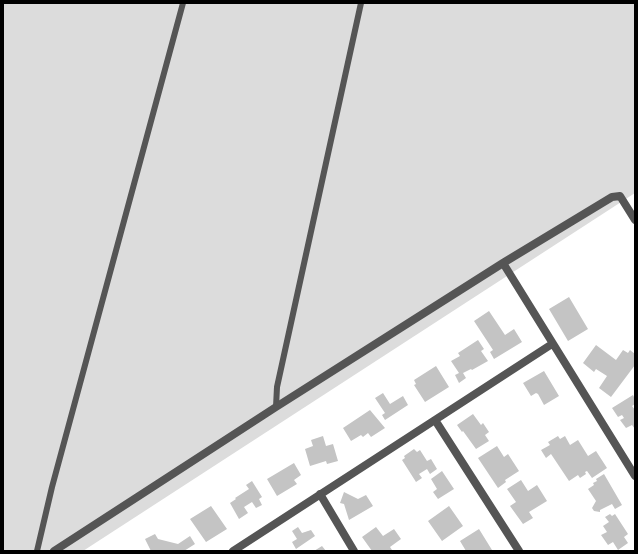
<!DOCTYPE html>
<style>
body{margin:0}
#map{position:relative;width:638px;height:554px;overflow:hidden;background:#fff;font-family:Mulish,sans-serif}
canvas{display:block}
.frame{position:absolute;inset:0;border:4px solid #000;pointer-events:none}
</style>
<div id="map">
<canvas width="638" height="554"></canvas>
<div class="frame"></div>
</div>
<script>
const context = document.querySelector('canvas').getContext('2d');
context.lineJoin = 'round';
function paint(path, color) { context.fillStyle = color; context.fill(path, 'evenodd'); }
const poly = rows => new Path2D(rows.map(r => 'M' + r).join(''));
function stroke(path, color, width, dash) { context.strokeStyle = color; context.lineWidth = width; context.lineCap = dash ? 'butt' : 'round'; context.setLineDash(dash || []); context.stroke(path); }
paint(poly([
 [3,3,635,3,635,193,83,551,3,551]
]), '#dcdcdc');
paint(poly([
 [569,297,588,329,568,341,549,309],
 [489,311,505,335,514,329,522,342,494,359,490,352,493,350,474,321],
 [478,340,484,349,481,351,488,361,472,370,471,369,463,373,466,378,459,383,455,375,459,373,451,361,460,356,458,353],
 [596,345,616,360,623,350,628,353,630,350,635,354,635,365,611,397,599,388,607,376,596,369,594,372,583,363],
 [436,366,449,387,425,402,414,385,416,384,414,380],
 [544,371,559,396,544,405,538,394,536,393,531,396,523,383],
 [383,393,390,404,403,396,408,405,385,420,382,415,385,413,375,398],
 [633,395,635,399,635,404,632,406,635,410,635,429,632,425,626,428,620,420,624,418,622,415,618,417,612,408],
 [370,410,385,428,371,437,368,433,363,437,361,435,351,441,343,428],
 [473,414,481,425,483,423,489,432,485,435,489,441,476,449,463,431,462,432,457,425],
 [323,436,326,446,333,444,338,461,327,464,326,461,310,466,305,449,313,446,311,440],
 [558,436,560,439,565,436,570,445,578,440,588,456,596,451,607,468,592,478,587,471,585,472,586,474,580,478,578,475,569,481,551,454,546,458,541,450,550,445,548,442],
 [497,446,504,457,508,454,519,471,505,480,506,482,498,488,478,458],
 [414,449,417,452,420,450,427,461,431,459,437,469,430,474,427,469,419,474,422,478,416,482,402,460,405,458,404,456],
 [294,463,301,475,294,480,297,484,277,496,267,479],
 [442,471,454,489,438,499,433,492,437,489,431,479],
 [604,474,622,505,615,509,612,504,600,510,600,512,594,511,592,508,596,501,588,489,594,485,593,483,597,481,596,479],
 [521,480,528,491,537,485,547,501,529,512,533,518,523,524,510,506,516,502,507,489],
 [252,481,262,497,259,499,262,505,256,508,252,502,244,507,248,513,239,519,230,503,236,499,235,498,249,489,246,485],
 [344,492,358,499,366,495,373,506,349,520,344,504,340,503],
 [211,506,227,529,206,542,190,519],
 [449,506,463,526,442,541,428,521],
 [610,514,612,516,615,514,628,534,624,537,628,543,618,550,613,542,608,545,601,535,607,532,603,526,609,522,605,517],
 [298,527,302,533,311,530,315,536,296,549,292,542,297,539,292,531],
 [376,527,383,536,394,529,401,539,390,547,392,550,390,551,372,551,362,537],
 [479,529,492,550,466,551,460,541],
 [155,534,158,539,178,544,190,536,195,544,184,551,151,551,145,539],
 [322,546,326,551,314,551]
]), '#c4c4c4');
stroke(poly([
 [276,407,277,387,361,3],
 [37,551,52,487,183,3]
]), '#555', 6);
stroke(poly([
 [503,263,635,476],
 [435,420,519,551],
 [320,494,354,551],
 [54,551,276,407,503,263,612,197,620,196,635,220],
 [233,551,552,344]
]), '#555', 8);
</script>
